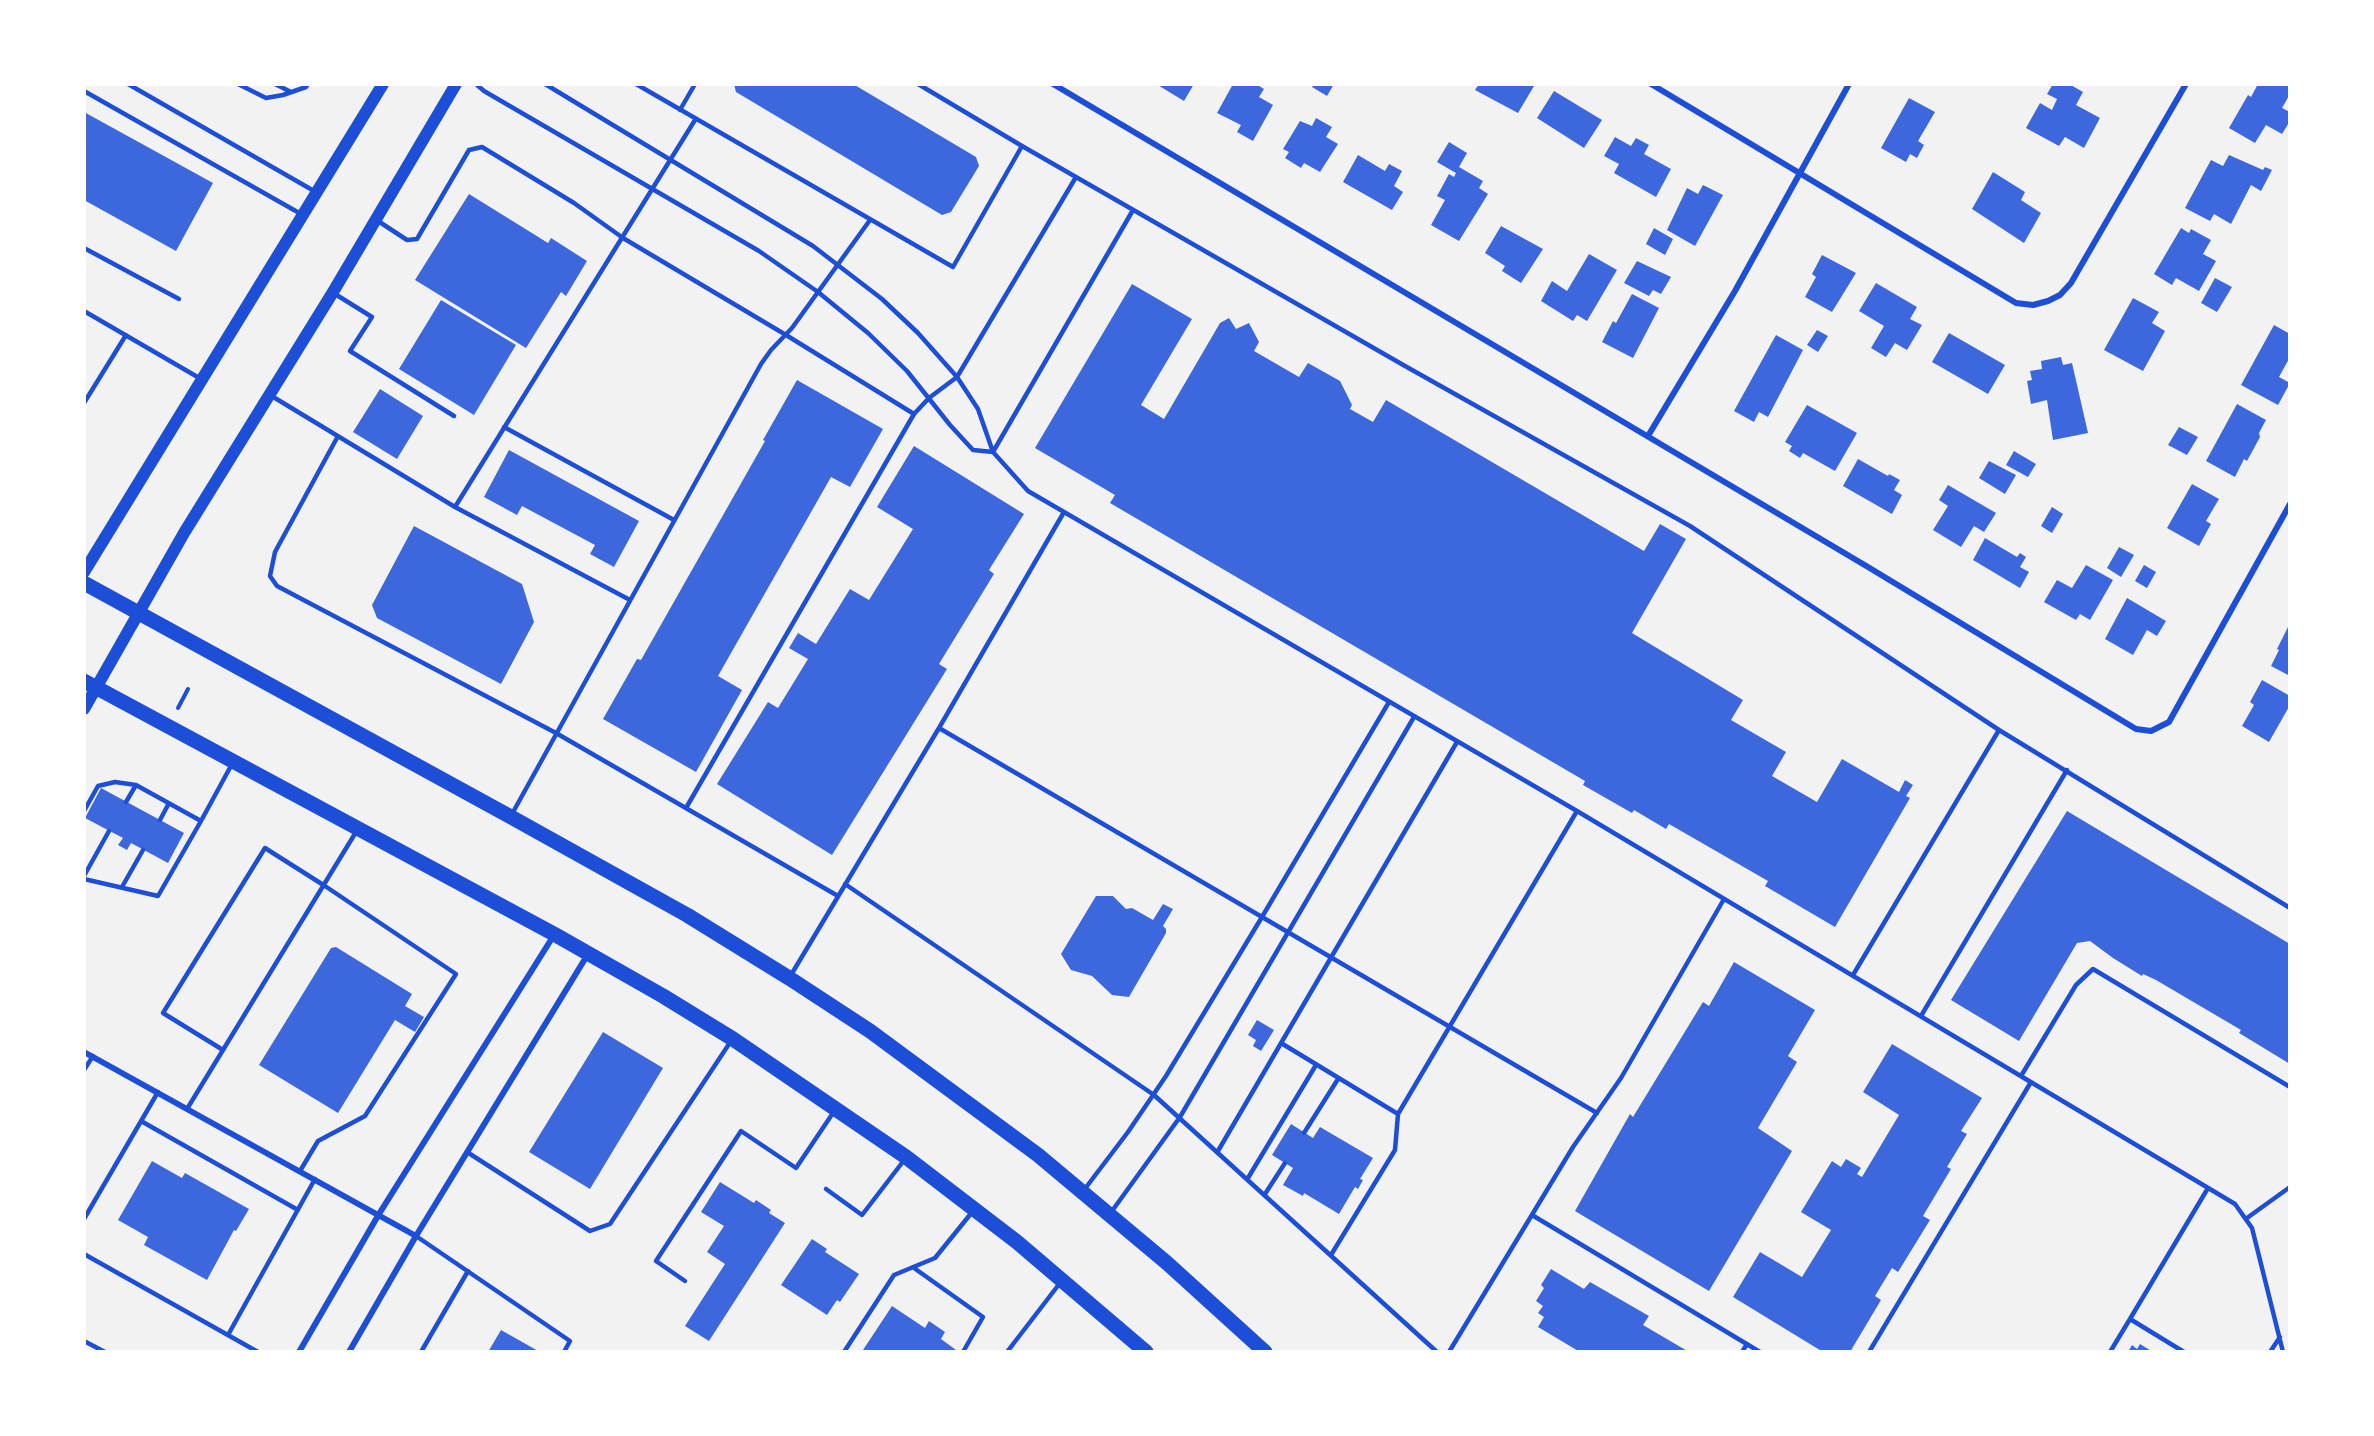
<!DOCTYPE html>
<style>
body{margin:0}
#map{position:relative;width:2374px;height:1436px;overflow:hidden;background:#f2f2f2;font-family:Quicksand,sans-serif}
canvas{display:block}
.frame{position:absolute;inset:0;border:86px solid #fff;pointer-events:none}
</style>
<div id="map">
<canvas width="2374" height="1436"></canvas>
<div class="frame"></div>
</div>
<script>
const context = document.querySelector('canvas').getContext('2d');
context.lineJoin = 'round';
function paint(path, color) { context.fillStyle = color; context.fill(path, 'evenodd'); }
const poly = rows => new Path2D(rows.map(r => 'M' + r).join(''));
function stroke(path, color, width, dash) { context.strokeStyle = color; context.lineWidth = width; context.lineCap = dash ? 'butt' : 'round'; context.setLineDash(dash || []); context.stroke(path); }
paint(poly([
 [734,84,853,84,976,157,979,166,951,212,942,215,736,92],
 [1156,84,1194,84,1184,101],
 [1233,84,1256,84,1264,89,1259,97,1273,105,1253,141,1237,132,1241,125,1217,113],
 [1314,84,1334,84,1327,96,1312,87],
 [1479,84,1531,84,1534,86,1518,113,1475,90],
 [2053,84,2069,84,2083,92,2076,105,2100,118,2084,148,2065,137,2059,146,2026,128,2040,103,2052,110,2057,99,2047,94],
 [2258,84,2290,84,2290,94,2282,108,2290,112,2290,121,2282,134,2266,125,2255,143,2229,128,2248,95,2251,97],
 [1554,91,1602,120,1584,148,1537,118],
 [1909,98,1935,112,1918,141,1924,145,1917,158,1910,154,1906,162,1881,148],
 [84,112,213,183,176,251,84,200],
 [1316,118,1332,127,1326,137,1338,144,1320,172,1304,163,1301,168,1285,158,1289,152,1283,149,1300,121,1312,126],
 [1615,137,1631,146,1636,138,1649,145,1644,154,1671,169,1656,197,1614,173,1619,164,1604,156],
 [1449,142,1467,153,1459,167,1483,181,1479,188,1488,194,1459,241,1431,225,1445,200,1437,196,1449,174,1454,177,1456,173,1437,162],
 [1358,155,1385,171,1389,164,1402,171,1394,186,1403,192,1392,210,1343,182],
 [2229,155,2263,170,2265,167,2272,170,2261,191,2251,185,2231,224,2214,214,2210,221,2185,208,2211,160,2223,166],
 [1993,172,2025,192,2021,200,2041,213,2024,243,1972,209],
 [1703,185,1723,195,1695,246,1667,230,1687,188,1698,194],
 [469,194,548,243,551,238,587,261,566,296,561,292,526,348,415,280],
 [1501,226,1543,249,1521,283,1502,271,1505,266,1485,253],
 [1654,228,1673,239,1665,255,1646,244],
 [2181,228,2189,233,2191,229,2211,240,2203,254,2216,261,2199,291,2176,278,2172,285,2154,274],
 [1589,254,1617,270,1587,321,1577,315,1573,321,1541,301,1552,281,1567,291],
 [1822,255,1856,273,1832,312,1805,297,1816,277,1812,274],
 [1637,261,1671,277,1661,294,1653,290,1649,296,1624,283],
 [2215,278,2232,287,2217,312,2201,303],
 [1876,283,1917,307,1910,319,1922,325,1907,350,1895,343,1886,357,1871,348,1884,326,1859,311],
 [1132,284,1192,319,1141,405,1164,419,1220,323,1229,318,1236,329,1249,323,1259,342,1254,351,1299,377,1308,363,1340,381,1352,405,1350,409,1373,422,1386,400,1644,551,1660,524,1686,539,1632,633,1743,700,1731,720,1786,752,1772,776,1817,802,1842,759,1899,792,1905,780,1913,785,1906,796,1910,798,1835,927,1765,886,1768,881,1669,824,1666,829,1634,810,1632,813,1583,785,1585,781,1110,503,1115,495,1035,448],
 [1632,294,1659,308,1633,358,1602,342,1613,321,1616,323],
 [2133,298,2159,312,2152,323,2165,331,2143,371,2104,350],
 [441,300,516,345,474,415,399,369],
 [2274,325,2290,334,2290,357,2279,377,2290,383,2278,405,2241,385],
 [1817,330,1828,336,1818,352,1807,345],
 [1949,333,2005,365,1988,394,1932,362],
 [1776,335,1803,350,1768,417,1759,412,1754,422,1734,411],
 [2061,357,2063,365,2072,363,2088,433,2053,440,2047,400,2031,404,2027,381,2032,380,2030,371,2042,369,2041,361],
 [797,380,883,429,850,487,831,477,718,676,742,690,696,772,603,719,637,659,641,660,765,441,763,440],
 [380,389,423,416,397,459,353,432],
 [2237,404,2266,420,2259,433,2260,437,2247,461,2244,459,2235,477,2206,461],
 [1807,405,1857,433,1835,471,1803,453,1800,458,1789,451,1792,446,1785,442],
 [2179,427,2198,437,2187,455,2168,445],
 [914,446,1024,514,989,570,994,574,939,664,947,669,832,855,717,784,768,702,778,708,808,659,789,648,798,633,816,644,850,589,869,600,913,529,877,507],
 [509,450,639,521,614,567,590,554,595,545,522,506,517,515,484,497],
 [2014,451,2036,464,2028,477,2006,465],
 [1858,459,1888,476,1889,474,1900,480,1894,490,1902,495,1892,514,1843,486],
 [1989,461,2016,475,2005,494,1979,478],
 [2192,484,2219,499,2206,521,2211,524,2199,546,2167,528],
 [1948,485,1996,513,1984,532,1974,526,1961,547,1933,530,1948,506,1939,500],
 [2052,507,2063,514,2052,533,2041,526],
 [414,526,522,584,534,622,501,684,377,618,372,605],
 [1985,538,2017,557,2020,553,2026,557,2020,567,2029,572,2020,588,1973,560],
 [2119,547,2134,555,2121,577,2107,568],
 [2086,565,2113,580,2090,620,2080,614,2076,620,2044,602,2057,580,2072,588],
 [2144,565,2156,572,2147,588,2135,581],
 [2127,598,2166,621,2157,636,2147,630,2133,655,2105,639],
 [2290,623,2290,676,2271,666,2279,650,2277,649],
 [2262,680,2290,696,2290,705,2269,742,2242,726,2254,705,2250,702],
 [101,788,184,833,168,863,131,843,127,850,118,845,123,838,85,818],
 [2067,811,2290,944,2290,1064,2239,1033,2241,1030,2156,980,2143,974,2142,976,2113,958,2090,941,2077,943,2019,1041,1951,1000],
 [1096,896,1113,896,1126,909,1132,908,1153,920,1163,904,1173,909,1163,926,1166,929,1166,933,1129,997,1112,995,1092,976,1071,970,1061,954],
 [336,947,412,994,405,1006,424,1017,415,1032,395,1020,338,1113,259,1065,331,948],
 [1734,962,1815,1010,1788,1056,1797,1062,1758,1128,1792,1151,1709,1291,1575,1211,1630,1114,1633,1117,1703,1002,1709,1006],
 [1257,1020,1274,1030,1261,1051,1253,1046,1256,1040,1248,1035],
 [603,1032,663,1068,590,1189,529,1152],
 [1892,1044,1982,1098,1961,1131,1967,1134,1947,1167,1951,1169,1923,1216,1930,1220,1898,1272,1892,1268,1875,1296,1881,1300,1850,1352,1823,1352,1733,1297,1760,1252,1802,1277,1831,1230,1801,1212,1832,1161,1841,1167,1846,1159,1861,1168,1857,1174,1862,1177,1899,1115,1863,1092],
 [1291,1124,1313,1138,1320,1127,1373,1158,1360,1179,1363,1180,1358,1189,1355,1187,1339,1214,1304,1193,1303,1196,1283,1185,1293,1168,1272,1155],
 [152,1161,182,1178,185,1173,249,1209,236,1231,234,1230,207,1280,144,1245,148,1237,118,1220],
 [720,1182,754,1203,756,1200,771,1210,769,1213,785,1223,709,1341,685,1326,725,1264,707,1252,724,1226,701,1212],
 [812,1239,827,1249,825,1252,859,1274,840,1302,837,1300,827,1315,781,1285],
 [1551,1269,1584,1289,1590,1282,1649,1316,1643,1325,1689,1352,1580,1352,1538,1327,1544,1317,1538,1313,1543,1306,1536,1301,1544,1288,1541,1285],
 [892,1306,925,1328,929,1321,945,1332,941,1339,956,1350,955,1352,865,1352,863,1350],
 [501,1330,540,1352,488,1352],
 [2140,1344,2153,1352,2128,1352,2132,1345,2137,1349]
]), '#3d67dc');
stroke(poly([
 [178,708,188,689]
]), '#1d4ed8', 4);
stroke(poly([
 [128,84,314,191],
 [238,84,266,98,283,95,306,87,308,84],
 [275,84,291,92],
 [476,84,484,91,759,251,818,292,868,333,907,371,950,425,973,450,993,452],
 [545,84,813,246,882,299,918,333,957,377,978,409,993,452,1028,491,1577,811,2235,1204,2252,1228,2283,1352],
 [636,84,953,267,1022,146,918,84],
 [84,91,301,214],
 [680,110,695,84],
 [1022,146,1405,366,1690,526,1999,730,1853,975],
 [378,221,407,240,417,239,469,150,482,147,574,203,623,238,786,335,914,414],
 [84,248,179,299],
 [335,294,372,317,350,351,454,416],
 [84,311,201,379],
 [270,395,455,507],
 [84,403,126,335],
 [504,427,674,520],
 [338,436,275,552,270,576,277,586,556,733,838,896],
 [993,452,1133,210],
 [630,600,455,507,695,120],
 [939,728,1597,1113],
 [1999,730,2290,908],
 [126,802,136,785],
 [686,808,914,414,929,398,957,377,1076,177],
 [84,811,98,786,115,782,136,785,201,821,232,764],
 [512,814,761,364,771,350,792,328,870,220],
 [160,820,169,803],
 [84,876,109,831],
 [84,879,158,896,201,821],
 [845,884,1154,1095,1437,1352],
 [122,887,143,850],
 [791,975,939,728,1064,512],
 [1921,1016,2067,770],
 [1281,1043,1398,1114],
 [223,1050,163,1013,265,848,325,886,456,974,365,1116,318,1141,300,1171],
 [84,1070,93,1056],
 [2021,1076,2076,985,2093,969,2290,1087],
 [187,1109,356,832],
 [141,1121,298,1210],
 [1304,1133,1338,1079],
 [1218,1151,1457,742],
 [467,1152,590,1231,610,1224,731,1041],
 [1248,1178,1316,1065],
 [826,1189,862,1215,905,1159],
 [1084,1190,1128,1132,1166,1076,1262,917,1389,702],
 [1265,1194,1285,1163],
 [1112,1211,1180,1117,1414,717],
 [1532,1215,1760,1352],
 [2247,1218,2290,1187],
 [84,1219,158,1092],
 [416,1236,570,1341,564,1352],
 [84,1254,258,1352],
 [1331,1255,1395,1150,1398,1114,1577,811],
 [914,1268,983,1317,963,1352],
 [685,1281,656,1261,741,1131,796,1168,835,1110],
 [2130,1319,2208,1188],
 [228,1335,315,1179],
 [84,1341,105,1352],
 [421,1352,468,1271],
 [844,1352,894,1275,935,1258,973,1211],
 [1007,1352,1060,1283],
 [1449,1352,1573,1147,1621,1078,1724,899],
 [1742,1352,1747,1344],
 [1869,1352,2031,1082],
 [2110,1352,2130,1319,2184,1352],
 [2270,1352,2280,1337]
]), '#1d4ed8', 4.5);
stroke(poly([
 [1053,84,1868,567,2136,729,2151,731,2169,722,2290,504],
 [1651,84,2016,303,2033,305,2048,301,2060,295,2071,283,2186,84],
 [1648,436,1735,291,1849,84],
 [84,1052,416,1236],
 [299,1352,379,1214,554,935],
 [349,1352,416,1236,588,954]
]), '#1d4ed8', 6);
stroke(poly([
 [84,572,383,84],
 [84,709,184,533,333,292,456,84]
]), '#1d4ed8', 12);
stroke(poly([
 [84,583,511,817,687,915,789,978,870,1031,1038,1155,1167,1263,1265,1352],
 [84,681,554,934,663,996,733,1039,906,1157,1017,1242,1146,1352]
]), '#1d4ed8', 15);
</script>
